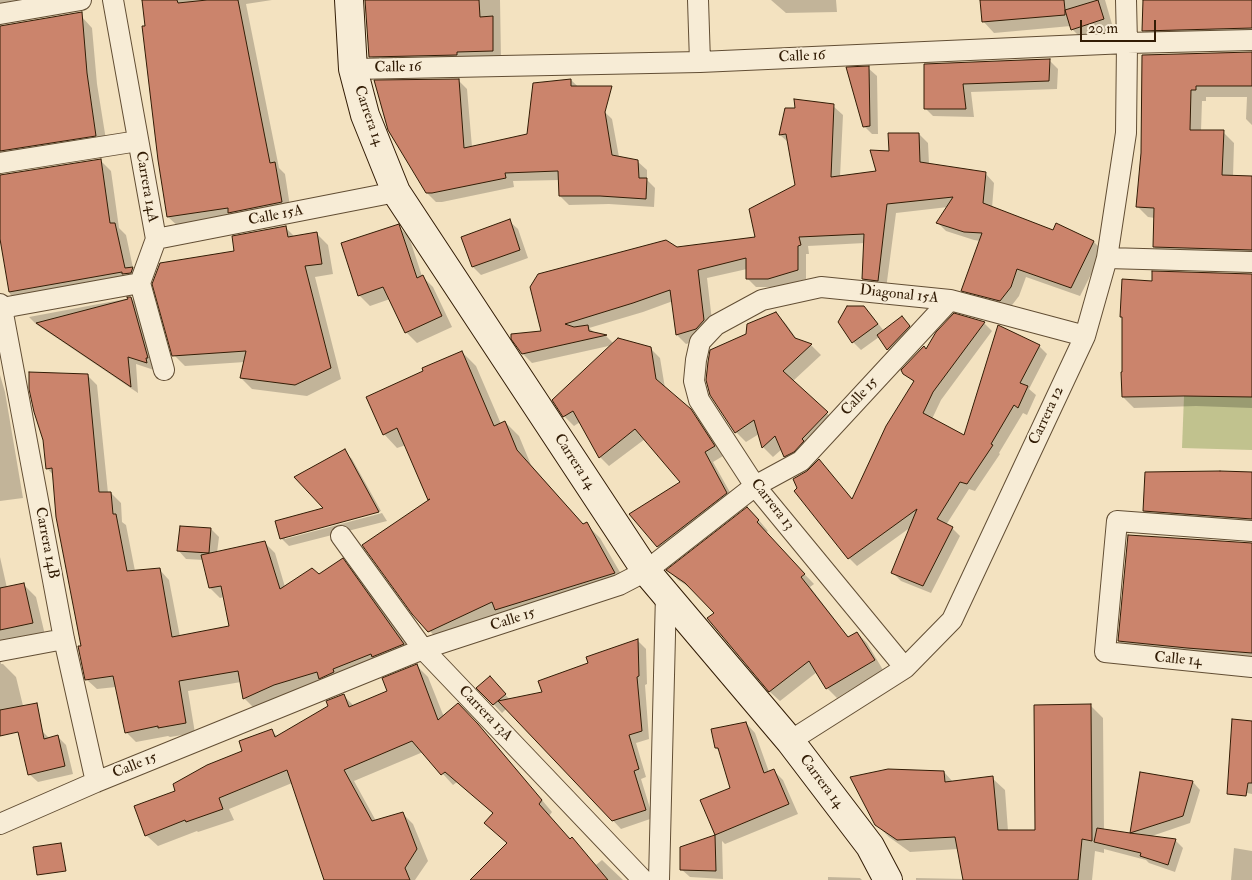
<!DOCTYPE html>
<style>
body{margin:0}
#map{position:relative;width:1252px;height:880px;overflow:hidden;background:#f3e2c0;font-family:"IM FELL Double Pica",serif}
canvas{display:block}
.scale{position:absolute;left:1080px;top:20px;width:76px;height:22px;box-sizing:border-box;border:2px solid #321c05;border-top:0;padding-left:6px;font-size:15px;line-height:18px;white-space:nowrap;color:#321c05;-webkit-text-stroke:4px #f7ecd6;paint-order:stroke}
</style>
<div id="map">
<canvas width="1252" height="880"></canvas>
<div class="scale">20 m</div>
</div>
<script>
const context = document.querySelector('canvas').getContext('2d');
context.lineJoin = 'round';
function paint(path, color) { context.fillStyle = color; context.fill(path, 'evenodd'); }
const poly = rows => new Path2D(rows.map(r => 'M' + r).join(''));
function stroke(path, color, width, dash) { context.strokeStyle = color; context.lineWidth = width; context.lineCap = dash ? 'butt' : 'round'; context.setLineDash(dash || []); context.stroke(path); }
function write(font, color, halo, rows, align = 'center') {
  context.font = font + ' "IM FELL Double Pica",serif'; context.lineWidth = 4; context.setLineDash([]); context.textBaseline = 'middle'; context.strokeStyle = halo; context.fillStyle = color; for (const [text, x, y, turn = 0] of rows) {
    context.save(); context.translate(x, y); context.rotate((+turn || 0) * Math.PI / 180); context.textAlign = isNaN(turn) ? turn : align; if (halo) context.strokeText(text, 0, 0); context.fillText(text, 0, 0); context.restore();
  }
}
paint(poly([
 [1184,396,1252,397,1252,450,1182,448]
]), '#c1c28e');
paint(poly([
 [0,0,53,0,0,20],
 [143,0,272,0,246,4,279,168,285,174,291,213,179,227,168,217],
 [367,0,500,0,501,58,379,64,371,56],
 [771,0,836,0,837,12,786,13],
 [981,0,1105,0,1114,31,1083,40,1072,29,1071,26,994,33,983,21],
 [1144,0,1252,0,1252,39,1155,41,1144,30],
 [82,17,92,28,97,84,107,146,0,169,0,27],
 [1252,53,1252,125,1246,119,1247,97,1206,97,1206,101,1202,101,1201,131,1223,132,1234,143,1233,177,1252,177,1252,261,1165,258,1154,247,1155,218,1148,217,1137,206,1142,153,1143,56],
 [1050,61,1058,69,1057,89,971,92,974,117,933,116,925,108,925,65],
 [868,68,877,76,878,134,872,134,864,126],
 [458,80,467,89,472,147,528,135,571,80,612,119,619,157,637,161,647,170,647,180,655,188,654,207,609,204,569,205,560,196,560,180,513,181,514,187,442,202,436,202,427,193],
 [833,106,843,115,840,177,877,172,890,152,919,134,928,143,929,164,985,173,994,183,992,208,1053,232,1056,225,1094,242,1103,251,1080,296,1026,277,1019,296,1009,309,972,299,963,290,980,241,974,240,946,231,938,223,948,207,896,213,886,289,872,288,863,279,865,243,808,246,809,254,806,254,806,279,778,287,756,287,747,278,747,269,707,278,713,329,705,338,686,344,677,335,673,301,643,312,589,328,595,333,606,336,614,344,650,348,660,358,665,388,700,420,723,456,713,462,736,503,668,556,658,547,631,515,682,482,645,439,609,466,600,457,580,422,574,426,564,416,613,345,532,363,523,354,543,332,677,248,757,238,796,185,789,143,780,135,786,109],
 [100,160,111,171,119,228,126,235,133,268,143,279,21,305,10,294,2,244,0,242,0,176],
 [509,221,518,229,528,258,481,275,473,267],
 [398,226,409,237,422,276,433,287,452,327,417,343,406,332,390,299,370,306,359,295],
 [285,227,295,237,317,234,328,245,333,274,315,277,341,379,307,396,252,389,241,378,245,362,185,366,174,355,235,252],
 [1252,275,1252,408,1196,406,1134,408,1123,397,1124,319,1121,316,1153,282],
 [131,298,139,306,154,370,136,364,138,393,36,324,29,317],
 [864,307,872,316,884,331,902,317,917,335,896,358,888,350,879,337,861,350,853,342],
 [776,313,786,324,798,341,811,345,821,355,793,381,837,423,795,466,785,456,782,449,773,457,763,447,759,434,746,442,736,432,747,335],
 [984,323,992,331,941,400,932,419,964,436,999,327,1039,346,1047,354,1029,389,1036,395,1027,415,1023,413,999,453,1000,454,975,491,969,489,946,525,952,528,960,536,931,593,901,581,893,573,911,527,857,566,849,558,827,469,853,500,915,383,904,373,927,350],
 [462,352,476,366,501,424,505,422,519,436,531,465,584,525,586,524,600,538,628,586,443,645,413,613,430,500,406,445,397,448,384,434],
 [0,375,5,392,23,498,0,501],
 [87,375,97,385,108,493,111,493,121,503,122,522,126,525,135,571,159,569,169,580,180,637,230,627,224,597,220,598,210,588,204,560,186,559,178,550,211,529,219,537,217,553,265,543,275,553,285,587,319,576,342,560,353,570,413,654,255,709,245,699,241,682,188,691,195,733,170,737,168,736,136,742,126,732,116,687,97,689,86,679,82,647,54,476,47,468],
 [344,451,352,459,381,511,285,536,285,539,382,513,387,521,289,546,281,538,325,508],
 [1252,474,1252,532,1159,525,1144,511],
 [757,518,768,531,765,533,814,584,810,587,849,638,857,633,867,643,883,670,837,698,827,688,817,672,780,701,770,692,708,618,715,613,695,591,678,580,668,570],
 [1252,544,1252,667,1134,656,1119,641],
 [0,557,7,588,23,584,36,597,45,635,1,660,1,664,3,664,16,677,26,718,0,725],
 [638,641,646,649,647,684,645,685,649,739,636,743,646,777,641,779,653,818,621,829,507,708,502,713,478,688,498,686,510,700,544,693,589,663,588,658],
 [417,666,428,677,444,717,458,705,489,737,552,812,549,816,570,840,572,838,596,865,602,860,623,880,471,880,508,844,494,814,457,782,453,785,423,752,354,781,376,821,402,813,413,824,428,861,415,880,325,880,292,783,229,809,234,820,198,832,197,831,158,846,146,835,177,791,243,752,272,731,278,737,329,706,344,696,354,706,389,691],
 [1091,706,1103,718,1104,830,1131,834,1141,774,1193,782,1200,790,1190,823,1149,837,1175,840,1183,848,1175,872,1149,863,1146,860,1104,849,1104,853,1095,851,1092,880,916,880,916,878,964,879,958,849,910,852,889,837,876,824,944,772,953,782,992,778,1005,790,1008,831,1036,831],
 [1252,722,1252,794,1247,793,1239,785],
 [746,723,755,733,769,772,774,771,783,780,798,814,725,844,722,841,723,879,690,877,681,869,681,848,716,836,702,801,731,788,720,752,716,748],
 [42,731,50,739,58,737,66,745,73,774,38,782,29,774],
 [1234,848,1252,851,1252,880,1231,880],
 [828,877,860,878,862,880,828,880]
]), '#0003');
const building = poly([
 [142,0,177,0,178,3,207,0,238,0,270,163,275,162,282,202,228,213,228,208,167,217,158,160,142,26,145,26,142,0],
 [365,0,479,0,480,17,493,16,493,51,457,52,457,55,369,57,365,0],
 [980,0,1064,0,1065,10,1098,0,1104,19,1071,30,1065,10,1065,15,982,22,980,0],
 [1143,0,1252,0,1252,28,1142,31,1143,0],
 [82,12,87,73,96,136,0,151,0,26,82,12],
 [1252,52,1252,86,1196,86,1196,90,1191,90,1190,130,1224,130,1222,175,1252,176,1252,250,1153,247,1154,208,1136,207,1141,153,1142,55,1252,52],
 [1050,59,1049,81,963,84,966,109,924,109,924,64,1023,60,1050,59],
 [869,66,870,126,863,127,846,67,869,66],
 [459,79,464,148,527,134,533,83,571,79,571,86,612,86,605,112,612,155,638,160,639,178,647,178,646,199,600,196,559,196,558,171,505,173,506,178,432,193,426,193,388,130,374,80,459,79],
 [794,99,834,104,831,177,876,171,870,150,889,151,888,133,919,133,920,162,986,172,983,203,1053,230,1056,223,1094,241,1071,288,1017,269,1011,287,1000,301,961,291,982,233,964,232,936,223,953,197,887,204,878,281,862,279,864,234,799,237,801,245,798,246,798,270,768,279,746,279,746,258,698,270,704,320,696,329,676,335,670,290,633,303,565,324,574,327,588,325,589,331,607,335,522,354,511,339,511,334,541,331,530,287,538,274,666,240,677,247,755,237,749,209,795,185,786,134,779,135,785,108,795,108,794,99],
 [101,159,110,223,115,223,125,268,133,267,131,273,122,274,122,272,9,292,0,239,0,175,101,159],
 [510,219,520,250,472,267,461,237,510,219],
 [399,224,417,278,423,275,442,316,405,333,383,287,358,296,341,243,399,224],
 [286,226,288,237,317,232,322,264,305,266,331,368,295,385,240,378,246,351,172,356,152,284,160,263,234,251,232,236,286,226],
 [1152,271,1252,274,1252,397,1184,396,1122,397,1121,372,1122,372,1122,317,1120,317,1122,279,1152,281,1152,271],
 [127,297,131,297,148,358,146,358,147,363,128,357,131,387,36,323,128,299,127,297],
 [847,306,864,306,878,324,852,343,838,322,847,306],
 [776,312,795,338,812,344,783,371,828,412,802,439,804,441,794,452,784,457,775,436,762,448,754,420,735,433,710,395,706,380,708,362,710,350,746,334,747,324,776,312],
 [954,313,985,322,933,392,923,413,964,435,998,325,1040,345,1020,383,1028,386,1018,408,1014,405,991,444,993,445,967,484,960,482,937,519,953,527,923,586,891,573,917,509,848,559,794,491,797,488,793,479,807,471,819,459,852,499,886,426,914,381,903,374,901,370,924,346,926,349,936,332,954,313],
 [902,316,910,326,887,350,877,335,902,316],
 [618,338,651,347,656,379,691,409,715,446,705,452,727,493,657,547,629,514,680,482,635,429,599,458,573,411,563,417,552,400,618,338],
 [462,351,494,426,505,421,517,450,583,524,587,522,615,573,495,610,492,602,428,632,412,614,362,545,430,499,428,500,397,428,383,435,366,397,423,371,422,368,462,351],
 [29,372,88,374,99,492,111,492,113,514,116,514,127,571,160,568,172,637,229,626,221,586,209,588,201,555,265,541,280,589,312,568,319,574,343,558,404,644,372,657,371,654,333,669,334,672,319,679,317,672,274,685,243,699,238,671,179,681,186,723,158,728,158,726,125,733,113,676,85,680,78,646,81,646,56,517,52,468,46,469,43,440,34,412,29,389,29,372],
 [345,449,379,512,280,539,275,521,323,508,294,477,345,449],
 [1220,471,1252,472,1252,519,1143,511,1145,472,1220,471],
 [747,507,759,520,757,522,805,574,801,577,848,637,857,632,875,660,826,689,809,661,769,692,707,618,714,613,685,583,666,570,747,507],
 [180,526,211,528,209,553,177,551,180,526],
 [1128,535,1252,543,1252,653,1187,648,1118,641,1128,535],
 [24,583,33,623,0,630,0,588,24,583],
 [638,639,639,676,637,677,642,731,629,735,639,769,634,771,646,810,612,821,498,701,542,692,538,681,588,663,586,657,638,639],
 [417,664,438,720,458,703,478,724,542,800,539,804,570,839,572,837,608,880,470,880,507,843,484,823,493,813,445,772,441,775,412,741,344,770,372,821,403,812,417,849,405,868,410,880,324,880,287,770,219,798,223,809,186,822,185,820,145,836,134,806,175,791,173,784,207,765,242,751,239,741,272,729,275,737,328,706,326,701,344,694,349,707,387,691,382,678,417,664],
 [490,676,506,694,493,705,476,688,490,676],
 [37,703,44,739,58,735,65,766,28,775,18,732,0,736,0,710,37,703],
 [1091,704,1092,841,1082,839,1078,880,963,880,955,837,897,840,875,825,850,777,888,769,944,771,945,782,993,776,998,830,1035,830,1034,705,1091,704],
 [1232,719,1252,721,1252,783,1248,783,1246,796,1227,794,1232,719],
 [746,722,764,773,774,769,789,804,715,835,700,800,730,788,718,748,715,748,711,729,746,722],
 [1140,772,1193,781,1183,816,1130,833,1176,839,1168,865,1140,856,1141,853,1094,842,1097,828,1130,833,1140,772],
 [715,835,716,871,680,870,680,847,715,835],
 [61,843,66,871,37,875,33,847,61,843]
]);
paint(building, '#cb846c');
stroke(building, '#321c05', 1);
const street = poly([
 [113,0,156,239,140,283,164,370],
 [698,0,700,62],
 [0,14,81,0],
 [353,69,700,62,1127,43,1252,40],
 [0,163,138,141],
 [156,239,396,192],
 [1107,258,1252,262],
 [0,304,2,308,64,639,96,782],
 [2,308,140,283],
 [1252,531,1117,521,1105,652,1252,667],
 [341,536,423,649,643,880],
 [0,651,64,639],
 [905,668,755,486,699,400,694,381,696,360,700,342,716,325,762,300,821,287,950,300,1085,336],
 [790,741,905,668,952,620,1085,336,1107,258,1126,133,1127,43,1126,0],
 [0,824,96,782,423,649,619,585,646,571,755,486,801,461,950,300],
 [659,880,666,594]
]);
const secondary = poly([
 [349,0,353,69,365,115,396,192,646,571,790,741,870,846,888,880]
]);
stroke(street, '#624e34', 22);
stroke(secondary, '#321c05', 30);
stroke(street, '#f7ecd6', 20);
stroke(secondary, '#f7ecd6', 28);
write('15px', '#321c05', '#f7ecd6', [
 ["Calle 16",802,57,-3],
 ["Calle 16",398,68,-1],
 ["Carrera 14",368,116,71],
 ["Carrera 14A",146,187,80],
 ["Calle 15A",276,216,-11],
 ["Diagonal 15A",899,295,6],
 ["Calle 15",860,397,-47],
 ["Carrera 12",1047,416,-65],
 ["Carrera 14",574,462,57],
 ["Carrera 13",772,505,52],
 ["Carrera 14B",46,543,79],
 ["Calle 15",513,620,-18],
 ["Calle 14",1178,660,5],
 ["Carrera 13A",485,714,46],
 ["Calle 15",135,766,-22],
 ["Carrera 14",821,782,53]
]);
</script>
